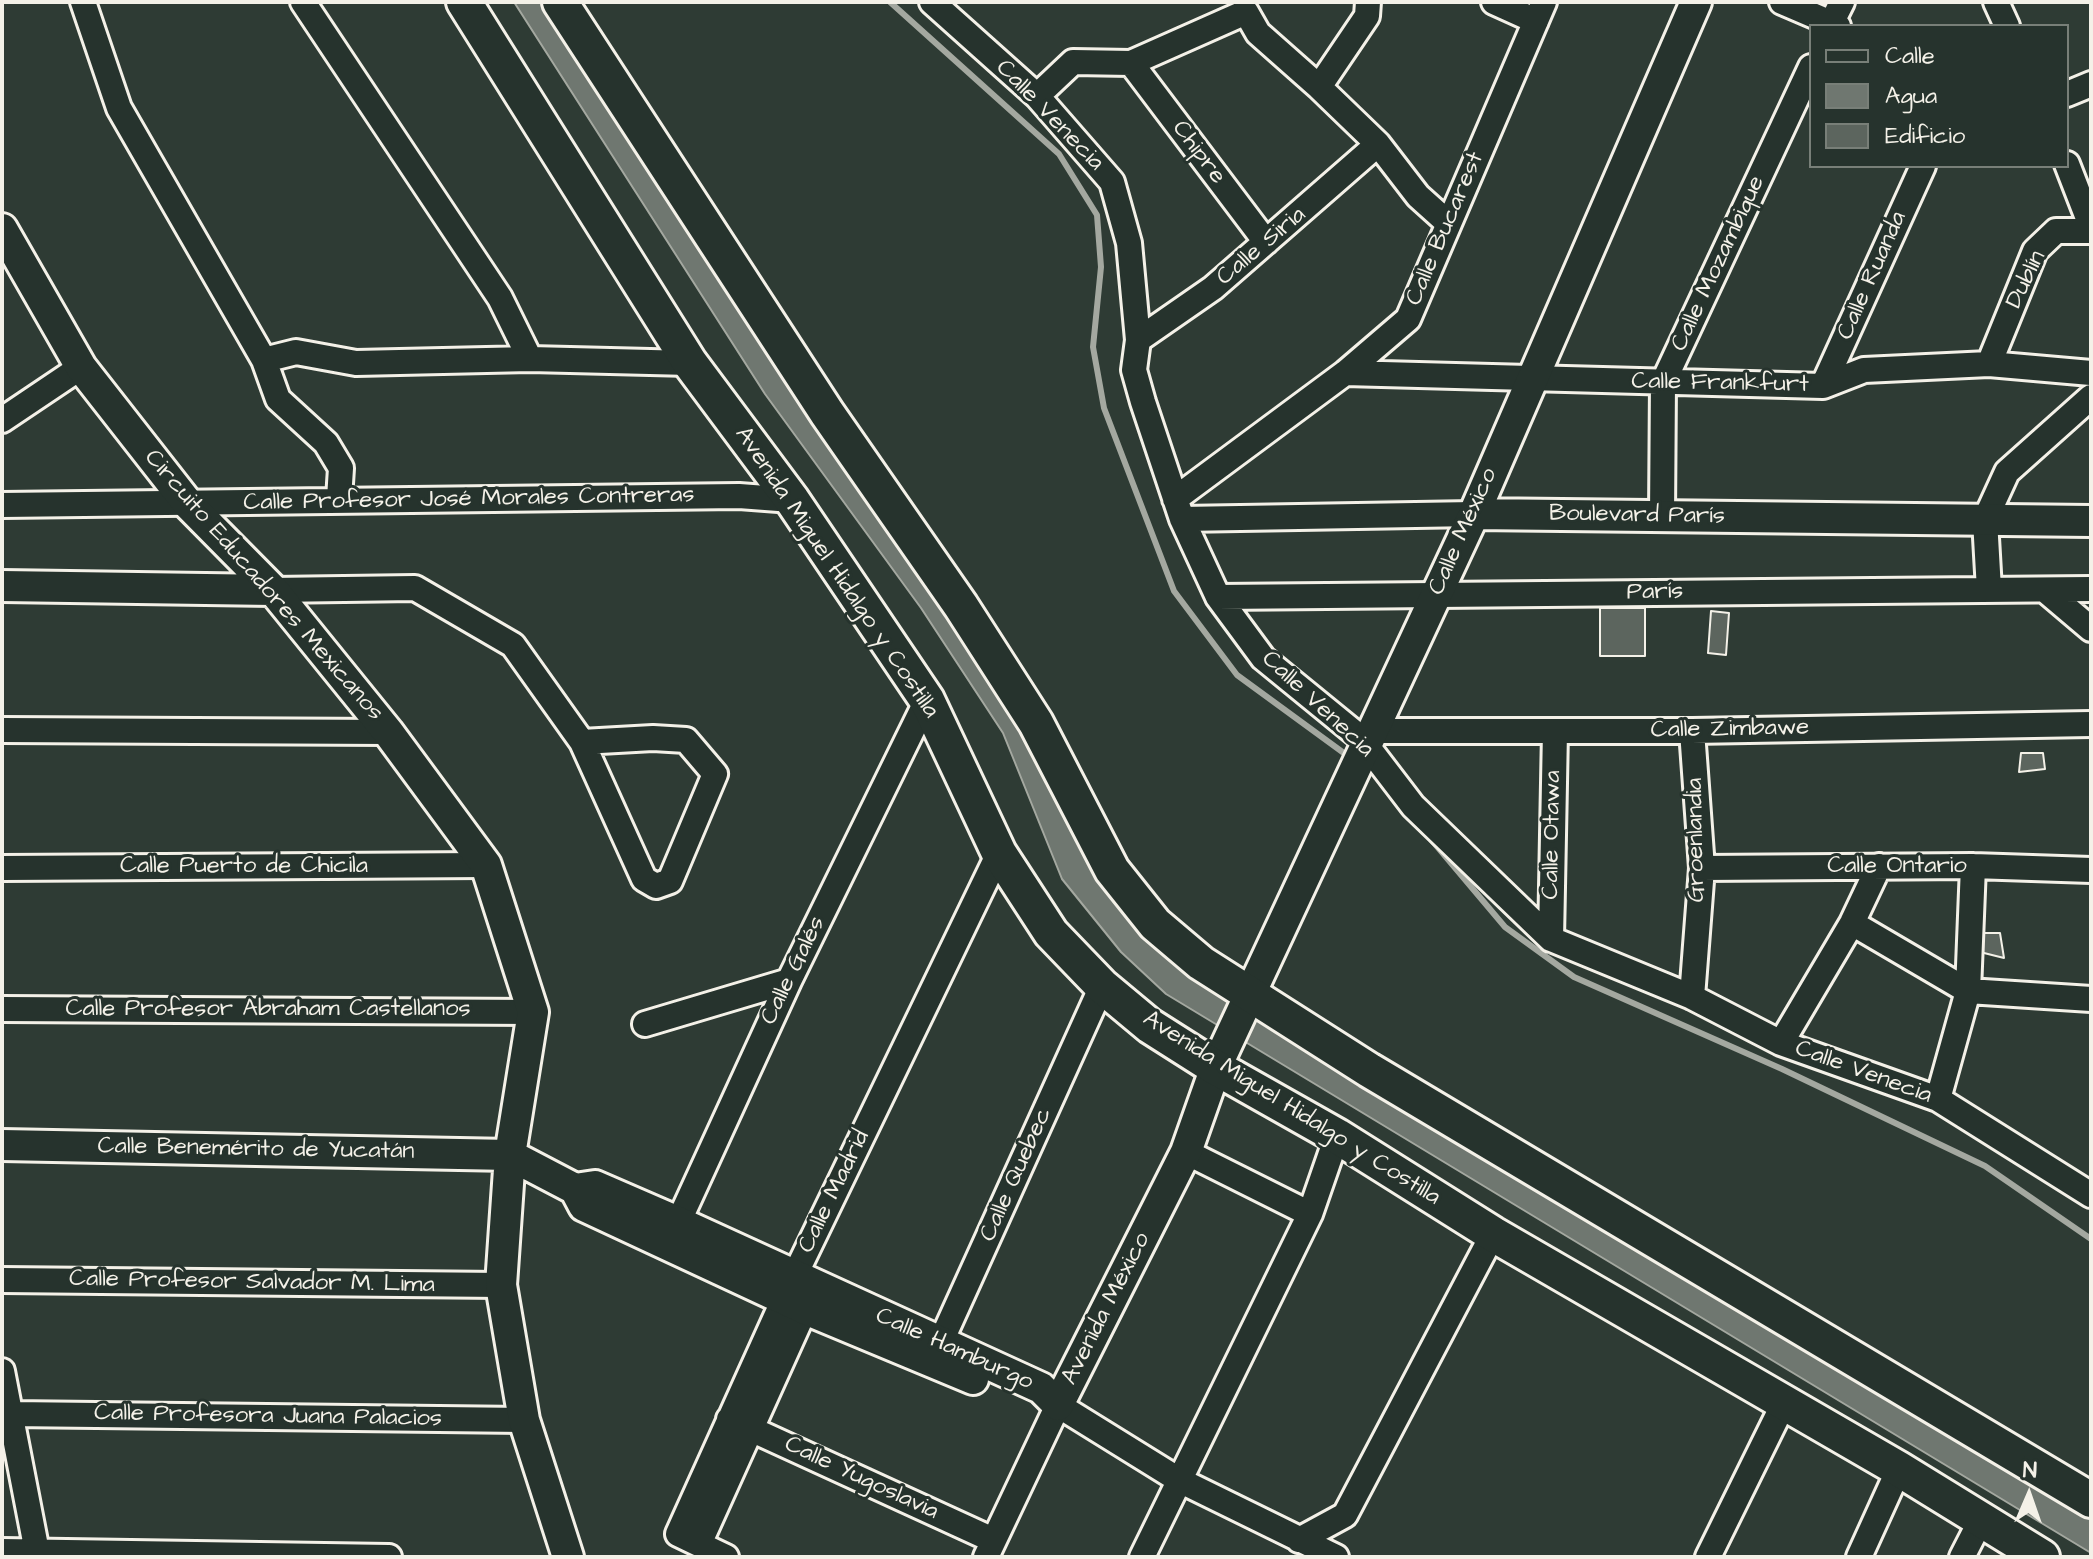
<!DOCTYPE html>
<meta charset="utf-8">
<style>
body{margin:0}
#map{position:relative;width:2093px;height:1559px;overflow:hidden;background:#2e3b34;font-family:"Architects Daughter",sans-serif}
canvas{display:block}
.frame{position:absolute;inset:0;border:4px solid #f4f1e8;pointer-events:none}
.legend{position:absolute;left:1809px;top:24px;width:260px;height:144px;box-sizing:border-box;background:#26332d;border:2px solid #787f78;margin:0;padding:10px 14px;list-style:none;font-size:24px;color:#f4f1e8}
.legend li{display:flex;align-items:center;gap:16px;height:40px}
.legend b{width:40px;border:2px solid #787f78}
.north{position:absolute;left:1989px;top:1455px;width:80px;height:80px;-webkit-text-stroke:6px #26332d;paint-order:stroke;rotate:2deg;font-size:22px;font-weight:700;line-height:32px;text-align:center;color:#f4f1e8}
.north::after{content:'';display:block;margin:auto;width:28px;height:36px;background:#f4f1e8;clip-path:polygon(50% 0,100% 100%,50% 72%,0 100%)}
</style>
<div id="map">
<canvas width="2093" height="1559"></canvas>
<div class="frame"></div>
<ul class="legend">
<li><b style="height:10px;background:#26332d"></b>Calle</li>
<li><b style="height:22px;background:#6f7770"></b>Agua</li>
<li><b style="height:22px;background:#5c655e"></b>Edificio</li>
</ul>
<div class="north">N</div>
</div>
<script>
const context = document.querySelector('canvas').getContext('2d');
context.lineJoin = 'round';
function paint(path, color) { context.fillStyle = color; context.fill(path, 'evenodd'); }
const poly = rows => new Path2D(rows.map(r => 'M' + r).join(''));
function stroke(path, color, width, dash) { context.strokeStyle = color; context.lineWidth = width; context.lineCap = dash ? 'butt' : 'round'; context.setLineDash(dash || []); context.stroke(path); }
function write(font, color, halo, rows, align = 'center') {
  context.font = font + ' "Architects Daughter",sans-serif'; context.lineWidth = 6; context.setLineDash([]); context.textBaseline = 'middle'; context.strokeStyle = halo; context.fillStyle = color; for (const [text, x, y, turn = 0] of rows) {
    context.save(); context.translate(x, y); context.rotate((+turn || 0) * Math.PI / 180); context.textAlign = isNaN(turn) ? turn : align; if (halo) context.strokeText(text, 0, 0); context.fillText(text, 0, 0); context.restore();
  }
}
const water = poly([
 [514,2,553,2,1173,954,2091,1517,2091,1553,1166,994,1121,952,1062,879,1003,733,921,608,765,394,514,2]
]);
paint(water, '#6f7770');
stroke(water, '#a4a8a0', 2);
stroke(poly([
 [890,2,1059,154,1097,215,1101,267,1093,347,1104,408,1174,591,1237,675,1352,759],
 [1424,831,1505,927,1574,977,1782,1069,1985,1166,2091,1239]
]), '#a4a8a0', 6);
const building = poly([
 [1600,608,1645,608,1645,656,1600,656,1600,608],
 [1711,611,1729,613,1726,655,1708,653,1711,611],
 [2021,753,2043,753,2045,769,2019,772,2021,753],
 [1981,933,2000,933,2004,958,1980,952,1981,933]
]);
paint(building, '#5c655e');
stroke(building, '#f4f1e8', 2);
const minor = poly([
 [83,2,119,108,264,360,278,399,326,443,341,468,339,499],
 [303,2,500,298,530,359],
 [932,2,1037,96,1112,182,1129,243,1138,340,1134,370,1143,402,1182,519,1218,597,1263,658,1361,738,1413,806,1551,939,1692,997,1781,1043,1938,1099,2091,1195],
 [1368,2,1367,16,1319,87,1378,144,1418,196,1448,223],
 [1494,2,1536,21],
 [1782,2,1838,26],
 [1996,2,2007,26],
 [1246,12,1258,33,1319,87],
 [1830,26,1842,2],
 [1131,63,1266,242],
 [2067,94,2091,84],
 [1037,96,1073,62,1131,63,1246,12],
 [2067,164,2091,226],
 [1138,340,1213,288,1378,144],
 [264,360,296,352,356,363,530,359,690,363],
 [1989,364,2035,251,2056,231,2091,231],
 [1345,373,1823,386,1864,370,1989,364,2091,373],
 [1823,386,1923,166],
 [2,420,81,367],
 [1175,499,1345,373,1408,319,1544,2],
 [2,505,739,496,792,500],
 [1662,516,1663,383,1811,67],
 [1182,519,1474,514],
 [273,590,415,588,513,645,582,742,644,879,656,886,670,881,715,774,686,740,653,738,582,742],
 [1989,590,1985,520,2007,472,2091,397],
 [2045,590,2091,629],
 [1218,597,2091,589],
 [2,730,388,732],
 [1370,731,1692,731,2091,724],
 [2,868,486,865],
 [1702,868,1973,866,2091,870],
 [1852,923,1968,991,2091,999],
 [1551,939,1555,731],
 [1692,997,1702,868,1692,731],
 [2,1009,533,1012],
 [645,1024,789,981],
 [1781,1043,1852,923,1879,866],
 [1938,1099,1968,991,1973,866],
 [1186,1152,1310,1214],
 [672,1236,789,981,927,700],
 [2,1280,501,1285],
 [934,1357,1102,986],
 [2,1371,38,1557],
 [11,1414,524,1420],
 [729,1419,993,1540],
 [1299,1540,1345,1515,1493,1234],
 [699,1544,806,1307,808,1294],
 [2,1551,389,1557],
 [726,1557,678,1534,794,1277,999,853],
 [986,1557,1058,1405,1179,1480,1336,1557],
 [1142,1557,1310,1214,1337,1136],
 [1708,1557,1784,1403],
 [1859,1557,1899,1469],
 [1962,1557,1981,1520]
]);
const tertiary = poly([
 [2,229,81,367,189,505,273,590,388,732,486,865,533,1012,510,1155,501,1285,524,1420,568,1557],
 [1474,514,2091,521],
 [2,586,273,590],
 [2,1145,510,1155,575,1189,595,1186,678,1222,1041,1388,1058,1405],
 [575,1189,584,1206,805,1309,973,1379],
 [1058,1405,1186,1152,1216,1067,1474,514,1696,2]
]);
const secondary = poly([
 [464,2,690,363,792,500,927,700,999,853,1051,933,1102,986,1150,1026,1213,1066,1337,1136,1493,1234,1899,1469,2042,1557],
 [560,2,827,413,961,606,1036,723,1112,870,1155,924,1201,963,1369,1070,2091,1500]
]);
stroke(minor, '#f4f1e8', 30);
stroke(tertiary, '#f4f1e8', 36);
stroke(secondary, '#f4f1e8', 40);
stroke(minor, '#26332d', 24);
stroke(tertiary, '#26332d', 30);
stroke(secondary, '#26332d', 34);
write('24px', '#f4f1e8', '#26332d', [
 ["Calle Venecia",1049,116,46],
 ["Chipre",1198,153,53],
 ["Calle Bucarest",1446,229,-67],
 ["Calle Siria",1262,247,-40],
 ["Calle Mozambique",1719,264,-65],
 ["Calle Ruanda",1873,276,-66],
 ["Dublín",2027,280,-64],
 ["Calle Frankfurt",1720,384,1],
 ["Calle Profesor José Morales Contreras",469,500,-1],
 ["Boulevard París",1637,516,1],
 ["Calle México",1464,532,-66],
 ["Avenida Miguel Hidalgo y Costilla",836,573,56],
 ["Circuito Educadores Mexicanos",263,586,49],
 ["París",1655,593,-1],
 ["Calle Venecia",1317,705,43],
 ["Calle Zimbawe",1730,730,-1],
 ["Calle Otawa",1553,835,-89],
 ["Groenlandia",1697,840,-91],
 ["Calle Puerto de Chicila",244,867],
 ["Calle Ontario",1897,867],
 ["Calle Galés",794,971,-64],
 ["Calle Profesor Abraham Castellanos",268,1010],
 ["Calle Venecia",1863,1073,20],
 ["Avenida Miguel Hidalgo y Costilla",1291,1109,32],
 ["Calle Benemérito de Yucatán",256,1150,1],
 ["Calle Quebec",1017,1175,-66],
 ["Calle Madrid",835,1192,-64],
 ["Calle Profesor Salvador M. Lima",252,1283,1],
 ["Avenida México",1107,1309,-63],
 ["Calle Hamburgo",954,1350,24],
 ["Calle Profesora Juana Palacios",268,1417,1],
 ["Calle Yugoslavia",861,1479,25]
]);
</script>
